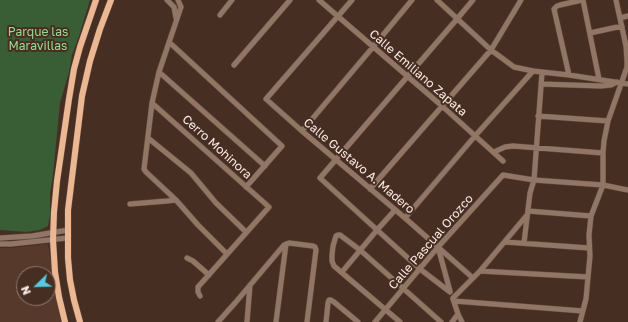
<!DOCTYPE html>
<style>
body{margin:0}
#map{position:relative;width:628px;height:322px;overflow:hidden;background:#472e23;font-family:"Golos Text",sans-serif}
canvas{display:block}
.north{position:absolute;left:16px;top:266px;width:40px;height:40px;box-sizing:border-box;background:#472e23;border:1px solid #8f7a70;border-radius:50%;rotate:247deg;font-size:11px;font-weight:700;line-height:16px;text-align:center;color:#fbebe4}
.north::after{content:'';display:block;margin:auto;width:14px;height:18px;background:#57c9e2;clip-path:polygon(50% 0,100% 100%,50% 72%,0 100%)}
</style>
<div id="map">
<canvas width="628" height="322"></canvas>
<div class="north">N</div>
</div>
<script>
const context = document.querySelector('canvas').getContext('2d');
context.lineJoin = 'round';
function paint(path, color) { context.fillStyle = color; context.fill(path, 'evenodd'); }
const poly = rows => new Path2D(rows.map(r => 'M' + r).join(''));
function stroke(path, color, width, dash) { context.strokeStyle = color; context.lineWidth = width; context.lineCap = dash ? 'butt' : 'round'; context.setLineDash(dash || []); context.stroke(path); }
function write(font, color, halo, rows, align = 'center') {
  context.font = font + ' "Golos Text",sans-serif'; context.lineWidth = 4; context.setLineDash([]); context.textBaseline = 'middle'; context.strokeStyle = halo; context.fillStyle = color; for (const [text, x, y, turn = 0] of rows) {
    context.save(); context.translate(x, y); context.rotate((+turn || 0) * Math.PI / 180); context.textAlign = isNaN(turn) ? turn : align; if (halo) context.strokeText(text, 0, 0); context.fillText(text, 0, 0); context.restore();
  }
}
paint(poly([
 [48,244,61,322,0,322,0,248,11,248],
 [24,274,48,274,48,298,24,298]
]), '#57392c');
paint(poly([
 [0,0,90,0,79,36,72,55,69,72,60,103,53,175,50,194,50,215,48,226,40,230,26,232,0,230]
]), '#395d34');
const minor = poly([
 [167,0,174,7,176,18],
 [178,0,181,7,159,72,152,103,144,169,146,172,176,200,198,225,227,254],
 [319,0,442,106,503,161],
 [352,0,266,99,302,131,405,218,473,278],
 [437,0,491,50,514,67,533,71,569,75,628,84],
 [583,0,599,79],
 [220,15,232,0],
 [620,18,628,16],
 [590,33,622,26],
 [169,42,282,146,246,187],
 [234,65,290,0],
 [159,72,265,166],
 [569,75,554,9,557,6,560,5,582,0],
 [541,84,601,86,611,85,617,82],
 [152,103,269,207,198,287,198,292,200,296],
 [538,116,608,121],
 [302,131,373,47,412,0],
 [148,138,191,173,216,203,246,232],
 [494,152,505,147,513,146,603,153],
 [370,189,491,50,521,0],
 [130,204,167,201,176,200],
 [528,211,591,216],
 [405,218,475,136,533,71],
 [0,238,32,236,68,230],
 [505,242,589,248],
 [524,243,530,193,534,180,542,73],
 [0,244,11,244,67,238],
 [438,247,450,291],
 [187,258,193,261,209,275],
 [480,271,588,277],
 [342,272,377,230,395,210],
 [450,292,420,269,320,178,457,19,473,0],
 [453,298,480,271,527,215],
 [453,299,458,314,462,322],
 [454,301,583,311],
 [218,322,235,303,284,245,289,243,313,246,315,247,316,250,307,322],
 [247,322,250,285],
 [276,322,286,244],
 [326,322,328,303,329,300,331,300,334,302,358,322],
 [375,322,438,247,503,175,534,180,603,185,628,190],
 [400,322,334,266,332,261,332,255,333,246,336,236,338,235,340,235,360,250,441,322],
 [452,322,458,314],
 [580,322,586,299,588,277,590,256,589,235,591,216,603,185,603,153,604,141,608,121,627,67,627,61,626,46,616,0]
]);
const major = poly([
 [65,322,59,297,55,272,53,240,54,212,57,181,69,99,74,69,80,47,96,0],
 [80,322,74,300,70,280,68,258,68,210,82,96,90,61,100,29,111,0]
]);
stroke(minor, '#644c42', 6);
stroke(major, '#644c42', 7);
stroke(minor, '#917665', 5);
stroke(major, '#ecb793', 6);
write('12px', '#99da8e', '#472e23', [
 ["Parque las",38,32],
 ["Maravillas",38,46]
]);
write('12px', '#fbebe4', '#472e23', [
 ["Calle Emiliano Zapata",418,73,41],
 ["Cerro Mohinora",217,147,42],
 ["Calle Gustavo A. Madero",359,166,40],
 ["Calle Pascual Orozco",431,242,-49]
]);
</script>
